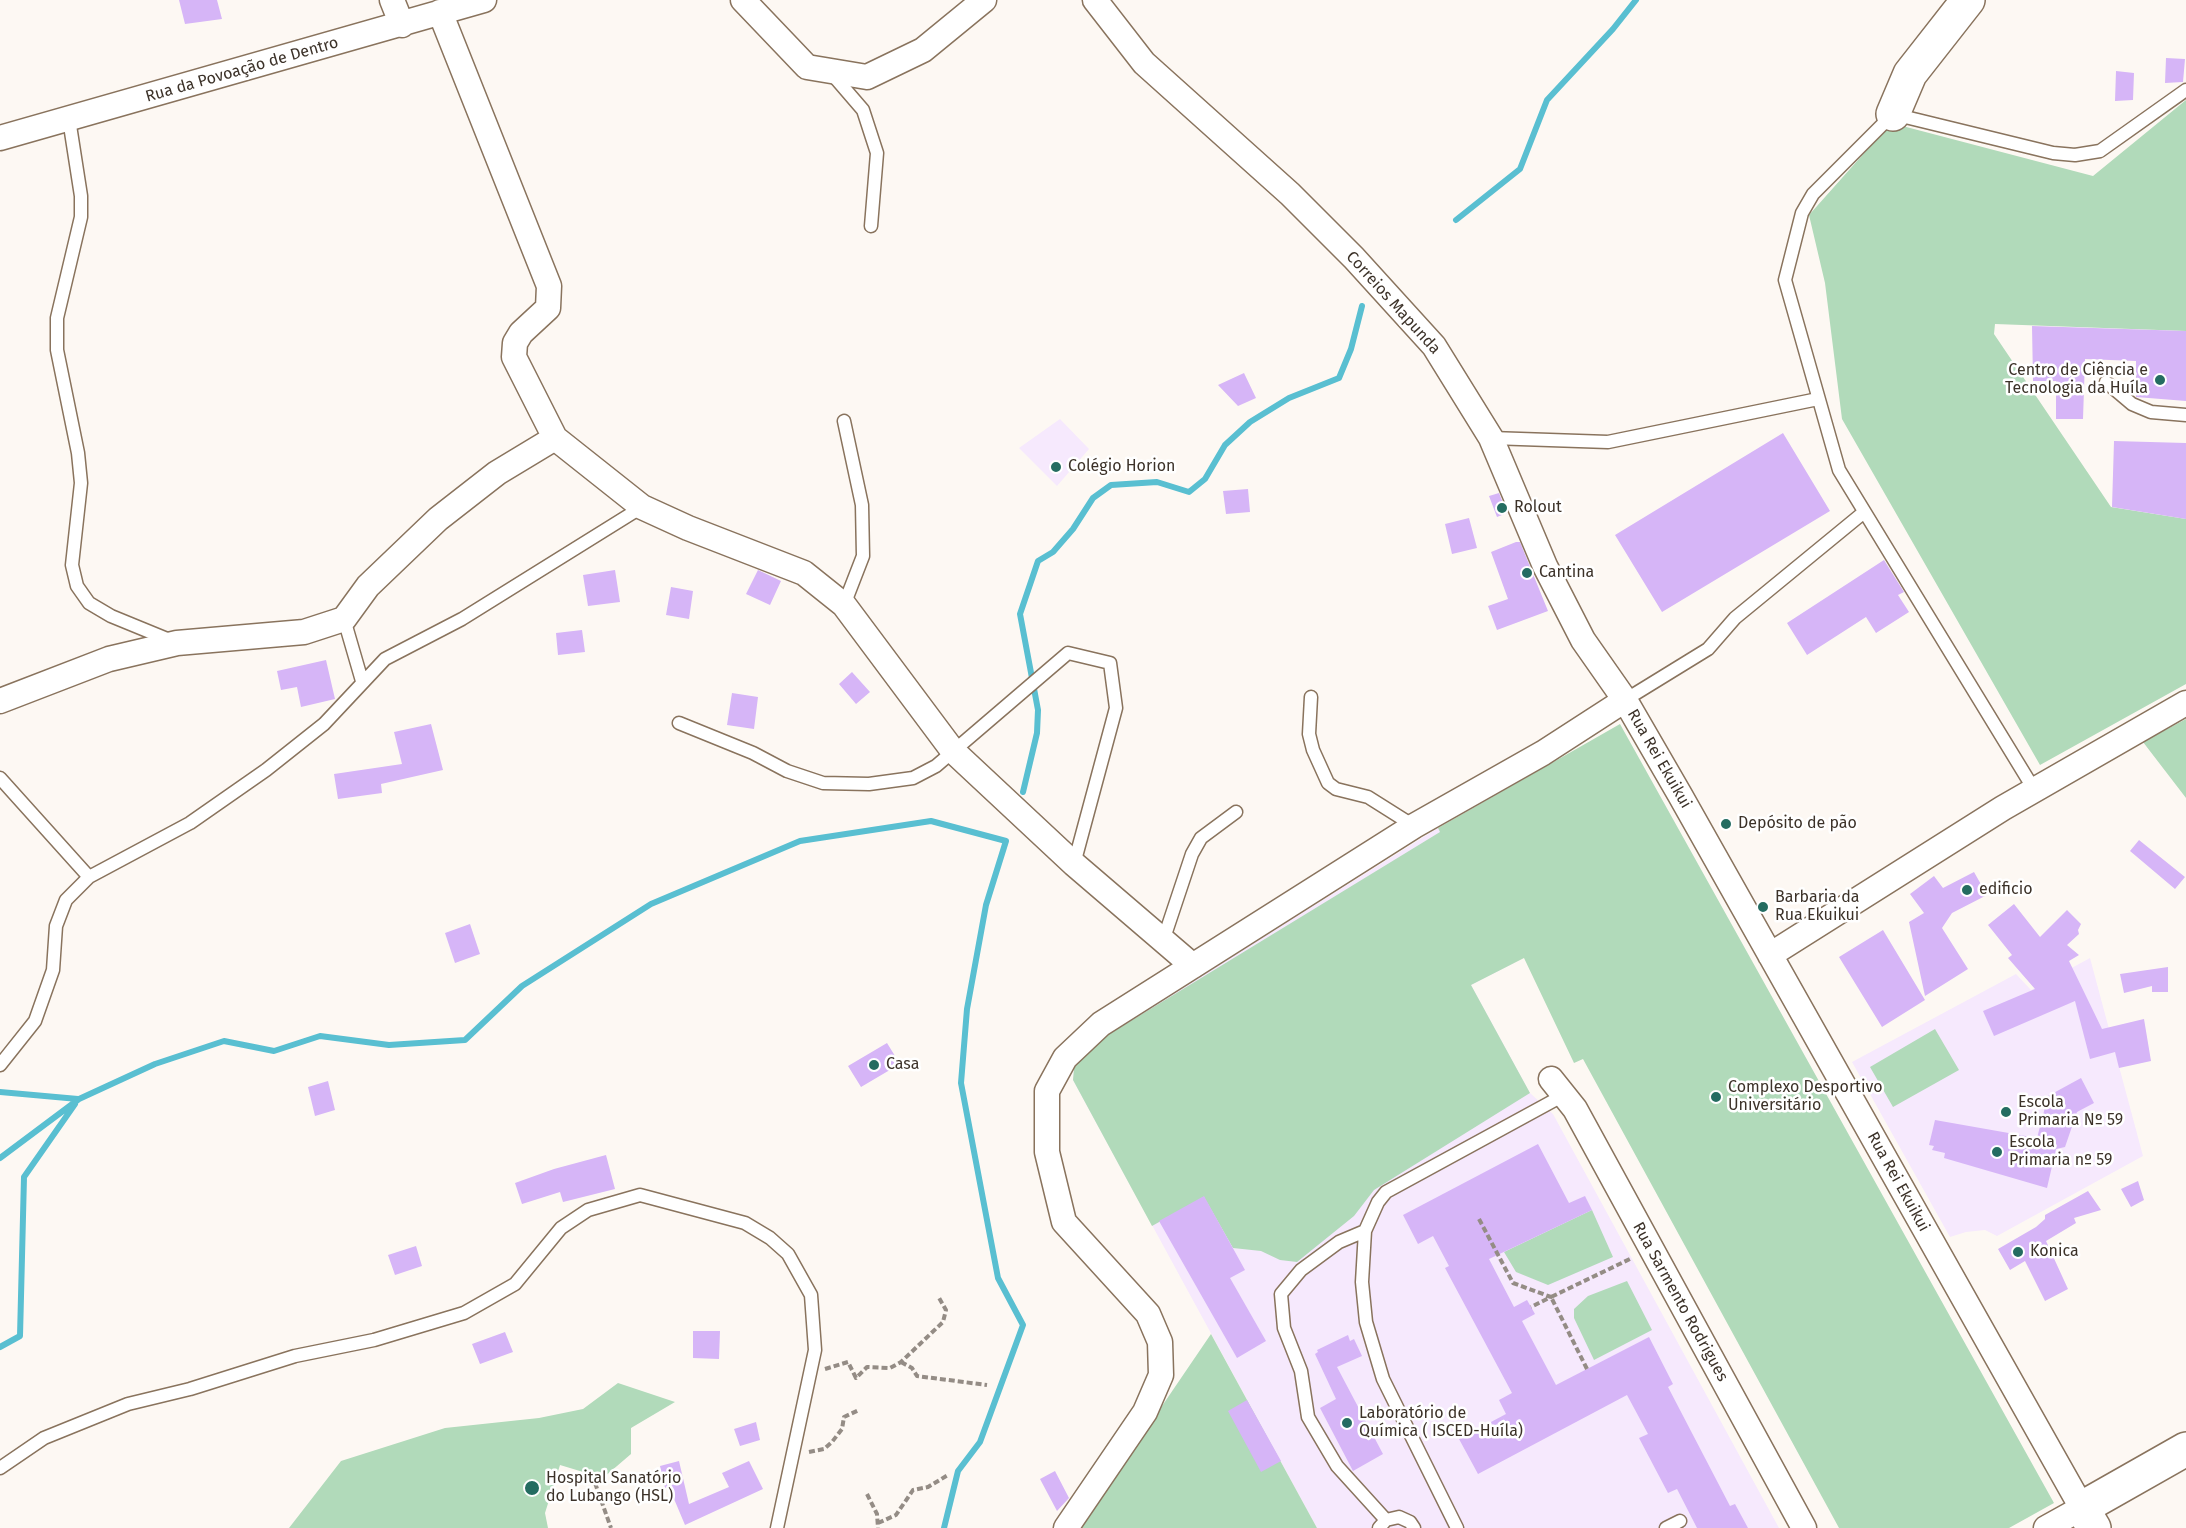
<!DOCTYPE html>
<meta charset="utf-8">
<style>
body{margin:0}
canvas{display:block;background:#fdf8f3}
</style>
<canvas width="2186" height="1528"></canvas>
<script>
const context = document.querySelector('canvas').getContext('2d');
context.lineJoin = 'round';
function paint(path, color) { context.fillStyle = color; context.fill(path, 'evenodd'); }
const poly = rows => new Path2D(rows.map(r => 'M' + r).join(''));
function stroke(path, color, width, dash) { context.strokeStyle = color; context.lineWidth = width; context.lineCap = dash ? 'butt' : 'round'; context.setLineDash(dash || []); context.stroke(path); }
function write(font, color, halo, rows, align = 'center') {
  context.font = font + ' "Fira Sans",sans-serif'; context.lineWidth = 5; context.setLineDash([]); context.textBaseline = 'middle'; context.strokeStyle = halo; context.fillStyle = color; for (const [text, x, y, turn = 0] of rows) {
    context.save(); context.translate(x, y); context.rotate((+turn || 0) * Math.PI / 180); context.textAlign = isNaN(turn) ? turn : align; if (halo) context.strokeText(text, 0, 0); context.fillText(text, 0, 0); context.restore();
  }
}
paint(poly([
 [1060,419,1089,449,1057,486,1019,448],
 [1438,828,1514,963,1471,985,1530,1093,1553,1114,1779,1528,1317,1528,1073,1080,1074,1069,1098,1041],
 [2090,958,2143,1156,1997,1236,1985,1230,1966,1232,1950,1237,1852,1062,2016,974,2031,990]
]), '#f6e9fd');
paint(poly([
 [2186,100,2186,331,1995,324,1994,334,2111,507,2186,519,2186,684,2040,765,1842,419,1825,283,1809,215,1891,123,2093,176],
 [2186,719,2186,798,2143,742],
 [1620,724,2054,1503,2009,1528,1839,1528,1583,1059,1574,1063,1524,958,1471,985,1530,1093,1374,1190,1354,1216,1297,1262,1280,1260,1261,1251,1233,1248,1204,1197,1152,1226,1073,1080,1074,1069,1080,1057,1098,1041,1440,832,1438,828],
 [1935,1029,1959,1070,1893,1107,1870,1067],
 [1592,1210,1613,1257,1548,1285,1516,1272,1504,1252],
 [1627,1281,1652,1330,1594,1360,1574,1318,1574,1309,1588,1296],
 [1211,1334,1317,1528,1079,1528],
 [618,1383,675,1402,631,1428,631,1454,603,1478,560,1465,545,1513,548,1528,289,1528,341,1461,445,1428,539,1418,583,1409]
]), '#b1daba');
stroke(poly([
 [1456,220,1520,169,1547,100,1613,29,1636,0],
 [1023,792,1037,733,1038,710,1020,614,1038,561,1053,552,1073,529,1093,498,1111,485,1157,482,1189,492,1205,479,1225,445,1250,422,1289,398,1339,378,1351,349,1362,306],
 [0,1092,78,1099],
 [0,1158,79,1099,155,1064,224,1041,274,1051,320,1036,389,1045,465,1040,522,986,651,904,800,841,931,821,1006,841,986,905,967,1009,961,1083,998,1278,1023,1325,980,1442,958,1471,944,1528],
 [0,1347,20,1336,24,1177,75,1104]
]), '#59bfd1', 6);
paint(poly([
 [179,0,217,0,222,19,185,24],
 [2166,58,2185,59,2183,82,2165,83],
 [2116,71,2134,73,2133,100,2115,101],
 [2032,326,2186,331,2186,401,2136,397,2136,361,2085,359,2083,419,2056,419,2056,381,2033,381],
 [1244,373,1256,398,1238,406,1218,385],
 [1783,433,1830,511,1662,612,1615,535],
 [2114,441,2186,443,2186,519,2112,507],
 [1248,489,1250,512,1226,514,1223,491],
 [1499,493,1507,513,1497,517,1489,496],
 [1469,518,1477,548,1452,554,1445,524],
 [1516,542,1520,542,1548,611,1497,630,1488,606,1508,599,1491,552],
 [1884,560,1904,592,1898,595,1909,612,1876,633,1866,617,1807,655,1787,623],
 [615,570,620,602,588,606,583,575],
 [758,570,781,581,770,605,746,594],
 [671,587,693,591,689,619,666,615],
 [582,630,585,652,558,655,556,633],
 [326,660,335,699,301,707,297,687,281,690,277,671],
 [852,672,870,692,856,704,839,684],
 [732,693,758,697,754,729,727,725],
 [431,724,443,770,381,784,382,793,338,799,334,774,402,764,394,732],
 [2139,840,2185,877,2175,889,2130,851],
 [1974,872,1987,895,1952,913,1942,928,1968,969,1925,996,1909,922,1924,913,1910,894,1934,876,1943,888],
 [2014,904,2040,937,2067,910,2081,924,2078,930,2079,934,2067,945,2079,955,2069,961,2102,1029,2144,1019,2151,1061,2119,1068,2115,1052,2090,1059,2075,1001,1994,1036,1983,1011,2035,989,2008,958,2012,955,1988,925],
 [470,924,480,954,455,963,445,933],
 [1883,930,1925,1000,1882,1027,1839,957],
 [2168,967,2168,992,2152,992,2152,986,2124,993,2120,974],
 [887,1043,900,1064,861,1087,848,1066],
 [2081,1078,2094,1103,2077,1112,2065,1147,2056,1149,2047,1188,1944,1158,1945,1153,1932,1150,1934,1146,1929,1145,1935,1120,2037,1138,2048,1096],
 [328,1081,335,1110,315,1116,308,1087],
 [1538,1144,1569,1203,1585,1196,1592,1210,1489,1259,1514,1307,1527,1300,1535,1314,1522,1321,1556,1385,1649,1337,1673,1384,1668,1387,1730,1506,1735,1504,1748,1528,1697,1528,1677,1489,1668,1493,1639,1438,1648,1434,1627,1395,1478,1474,1459,1439,1506,1414,1499,1400,1512,1393,1445,1268,1449,1266,1433,1236,1418,1244,1403,1215],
 [606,1155,615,1189,563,1202,560,1192,522,1204,515,1183,554,1169],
 [2138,1181,2144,1200,2131,1207,2121,1189],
 [2088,1191,2101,1210,2074,1218,2076,1223,2046,1241,2068,1289,2045,1301,2025,1261,2010,1270,1998,1249,2036,1227,2045,1219,2045,1215],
 [1204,1196,1245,1270,1230,1278,1266,1341,1237,1358,1159,1221],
 [416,1246,422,1266,395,1275,388,1255],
 [693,1331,720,1331,719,1359,693,1358],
 [505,1332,513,1352,480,1364,472,1344],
 [1348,1335,1350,1341,1354,1339,1362,1356,1337,1367,1383,1454,1353,1471,1320,1408,1336,1399,1315,1354,1318,1352,1317,1350],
 [1247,1400,1281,1461,1261,1472,1228,1411],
 [756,1422,760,1440,740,1446,734,1429],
 [679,1461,689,1504,729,1487,722,1473,749,1461,763,1489,685,1525,669,1487,665,1488,660,1466],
 [1055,1471,1069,1498,1057,1511,1040,1479]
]), '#d6b5f7');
const lane = poly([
 [832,74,863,110,877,153,871,226],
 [69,119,81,196,81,217,57,318,57,350,78,453,81,483,72,565,77,586,89,603,111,616,172,641],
 [2106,382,2132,404,2151,412,2186,415],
 [1491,438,1608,442,1818,399],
 [844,605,863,556,862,505,844,421],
 [344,619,362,681],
 [1311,697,1309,734,1313,750,1328,783,1336,789,1368,797,1414,826],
 [1625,700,1708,649,1735,618,1863,513],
 [679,723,753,753,787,771,823,783,869,784,913,778,936,766,1068,653,1110,663,1116,708,1074,864],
 [0,778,89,877],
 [2035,791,1839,470,1785,280,1802,213,1813,194,1893,114,2053,153,2075,155,2100,151,2186,90],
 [1163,941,1192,854,1201,838,1236,812],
 [0,1065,35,1021,53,970,56,926,66,900,89,877,190,823,266,770,324,724,385,659,462,619,642,507],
 [1365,1231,1378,1202,1386,1192,1564,1095],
 [0,1468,44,1438,128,1404,190,1389,295,1356,374,1340,464,1313,515,1284,561,1228,588,1210,640,1195,745,1223,770,1238,788,1254,811,1295,815,1350,777,1528],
 [1386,1520,1337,1466,1308,1417,1301,1371,1284,1328,1281,1294,1301,1270,1339,1242,1365,1231,1362,1282,1366,1322,1383,1379,1457,1528],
 [1379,1528,1386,1520,1399,1517,1410,1522,1414,1528],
 [1666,1528,1680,1521]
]);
const street = poly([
 [392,0,402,25],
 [743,0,807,67,867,77,923,50,984,0],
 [1095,0,1144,63,1290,194,1354,258,1434,346,1491,438,1545,566,1583,640,1625,700,1680,795,2082,1508,2046,1528],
 [440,12,549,286,548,308,521,333,515,343,514,357,555,438,642,507,688,528,804,573,844,605,953,751,1074,864,1193,966],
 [0,138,484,0],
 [0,701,109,659,177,643,304,632,344,619,368,586,438,519,497,473,555,438],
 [1770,955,2003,808,2186,703],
 [1551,1079,1575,1109,1804,1528],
 [1066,1528,1145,1412,1161,1375,1160,1342,1148,1314,1064,1222,1047,1152,1047,1091,1065,1058,1101,1024,1414,826,1543,753,1625,700]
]);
const secondary = poly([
 [1893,114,1910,74,1968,0],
 [2094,1528,2082,1508,2186,1449]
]);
stroke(lane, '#89735d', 15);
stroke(street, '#89735d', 27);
stroke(secondary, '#89735d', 36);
stroke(poly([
 [1479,1219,1513,1283,1551,1297,1531,1307],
 [901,1362,912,1368,917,1376,987,1385],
 [825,1369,848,1362,856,1378,867,1367,890,1368,901,1362,943,1322,946,1310,938,1296],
 [1587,1369,1551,1297,1632,1258],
 [809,1452,824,1449,832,1442,842,1429,844,1417,859,1410],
 [595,1483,611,1528],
 [867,1494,877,1514,878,1528],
 [878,1523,896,1515,913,1490,928,1487,948,1475]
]), '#948c85', 4, [6, 3]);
stroke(lane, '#fff', 12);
stroke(street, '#fff', 24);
stroke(secondary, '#fff', 33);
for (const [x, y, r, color] of [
 [2160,380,6,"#246c61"],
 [1056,467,6,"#246c61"],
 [1502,508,6,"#246c61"],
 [1527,573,6,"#246c61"],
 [1726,824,6,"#246c61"],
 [1967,890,6,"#246c61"],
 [1763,907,6,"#246c61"],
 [874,1065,6,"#246c61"],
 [1716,1097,6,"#246c61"],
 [2006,1112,6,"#246c61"],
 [1997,1152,6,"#246c61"],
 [2018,1252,6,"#246c61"],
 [1347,1423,6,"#246c61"],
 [532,1488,8,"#246c61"]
]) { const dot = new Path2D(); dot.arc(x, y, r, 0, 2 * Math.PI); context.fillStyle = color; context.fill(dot); stroke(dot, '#fff', 2); }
write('16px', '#3c3229', '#fff', [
 ["Rua da Povoação de Dentro",242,70,-16],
 ["Correios Mapunda",1393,303,48],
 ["Rua Rei Ekuikui",1659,759,60],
 ["Rua Rei Ekuikui",1898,1182,61],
 ["Rua Sarmento Rodrigues",1680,1302,61]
]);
write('16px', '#3c3229', '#fff', [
 ["Centro de Ciência e",2148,371,"right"],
 ["Tecnologia da Huíla",2148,389,"right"],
 ["Colégio Horion",1068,467],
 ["Rolout",1514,508],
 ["Cantina",1539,573],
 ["Depósito de pão",1738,824],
 ["edificio",1979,890],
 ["Barbaria da",1775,898],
 ["Rua Ekuikui",1775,916],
 ["Casa",886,1065],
 ["Complexo Desportivo",1728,1088],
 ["Universitário",1728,1106],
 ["Escola",2018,1103],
 ["Primaria Nº 59",2018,1121],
 ["Escola",2009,1143],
 ["Primaria nº 59",2009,1161],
 ["Konica",2030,1252],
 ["Laboratório de",1359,1414],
 ["Química ( ISCED-Huíla)",1359,1432],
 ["Hospital Sanatório",546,1479],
 ["do Lubango (HSL)",546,1497]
], 'left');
</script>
